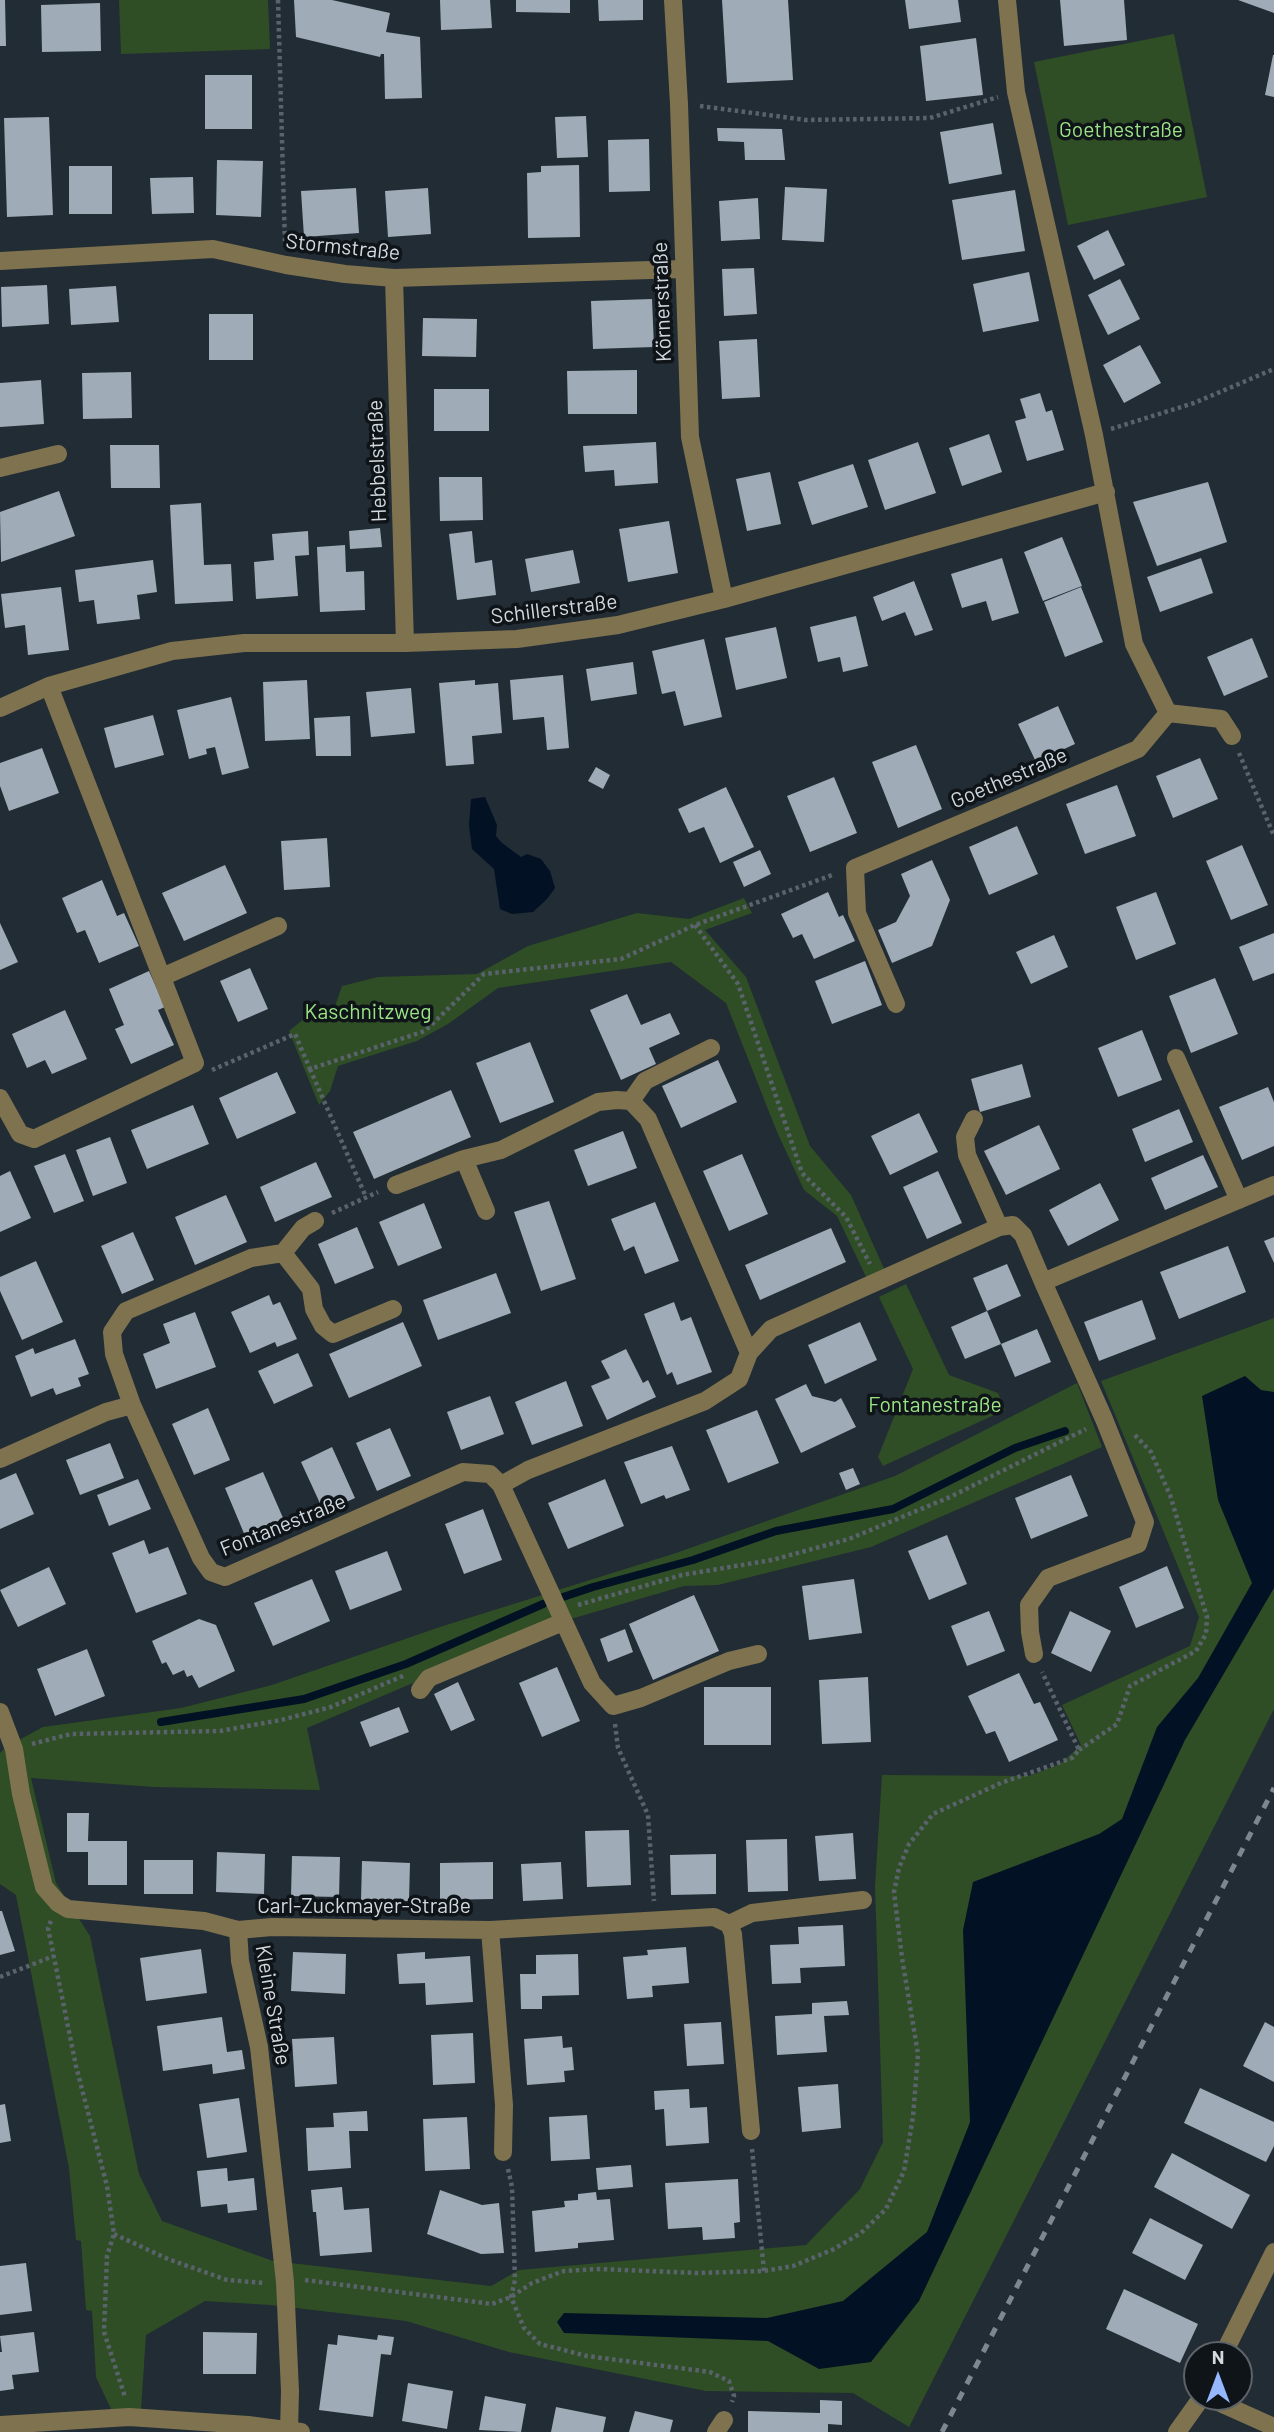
<!DOCTYPE html>
<meta charset="utf-8">
<style>
body{margin:0}
#map{position:relative;width:1274px;height:2432px;overflow:hidden;background:#222c35;font-family:Barlow,sans-serif}
canvas{display:block}
.north{position:absolute;left:1183px;top:2341px;width:70px;height:70px;box-sizing:border-box;background:#0f1418;border:2px solid #5d6368;border-radius:50%;rotate:0deg;font-size:19px;font-weight:700;line-height:28px;text-align:center;color:#d2d9df}
.north::after{content:'';display:block;margin:auto;width:24px;height:32px;background:#94b7fd;clip-path:polygon(50% 0,100% 100%,50% 72%,0 100%)}
</style>
<div id="map">
<canvas width="1274" height="2432"></canvas>
<div class="north">N</div>
</div>
<script>
const context = document.querySelector('canvas').getContext('2d');
context.lineJoin = 'round';
function paint(path, color) { context.fillStyle = color; context.fill(path, 'evenodd'); }
const poly = rows => new Path2D(rows.map(r => 'M' + r).join(''));
function stroke(path, color, width, dash) { context.strokeStyle = color; context.lineWidth = width; context.lineCap = dash ? 'butt' : 'round'; context.setLineDash(dash || []); context.stroke(path); }
function write(font, color, halo, rows, align = 'center') {
  context.font = font + ' Barlow,sans-serif'; context.lineWidth = 7; context.setLineDash([]); context.textBaseline = 'middle'; context.strokeStyle = halo; context.fillStyle = color; for (const [text, x, y, turn = 0] of rows) {
    context.save(); context.translate(x, y); context.rotate((+turn || 0) * Math.PI / 180); context.textAlign = isNaN(turn) ? turn : align; if (halo) context.strokeText(text, 0, 0); context.fillText(text, 0, 0); context.restore();
  }
}
paint(poly([
 [119,0,268,0,270,49,121,54],
 [1174,34,1207,197,1068,225,1034,62],
 [744,898,752,913,705,930,746,977,810,1146,851,1195,886,1273,869,1283,837,1216,804,1190,777,1132,726,1003,671,962,498,988,448,1024,417,1041,338,1066,330,1091,319,1105,289,1031,305,1018,334,1009,342,986,378,977,477,974,528,946,637,913,689,919],
 [906,1284,949,1375,998,1393,1005,1410,883,1466,878,1457,913,1369,879,1297],
 [1274,1318,1274,1709,909,2427,853,2393,706,2391,509,2352,406,2321,271,2305,205,2301,146,2335,141,2409,111,2409,96,2377,92,2311,86,2310,81,2241,76,2240,69,2168,16,1895,0,1884,0,1753,6,1747,43,1727,181,1708,272,1685,440,1627,673,1554,895,1476,1077,1383,1102,1447,871,1547,718,1585,684,1586,550,1625,307,1728,320,1790,154,1787,31,1778,56,1883,90,1936,139,2174,162,2221,273,2261,491,2286,519,2270,806,2245,860,2189,883,2142,875,1886,882,1775,1029,1776,1060,1764,1081,1745,1062,1705,1190,1646,1199,1617,1101,1381]
]), '#2f4e25');
paint(poly([
 [485,797,497,825,496,836,502,843,521,857,527,854,541,859,550,871,555,888,547,899,533,912,512,914,500,909,494,869,472,849,469,825,471,799],
 [1245,1376,1261,1390,1274,1392,1274,1588,1185,1740,919,2301,871,2362,819,2369,768,2341,564,2333,557,2322,564,2313,767,2318,843,2301,927,2232,970,2122,963,1930,973,1882,1099,1834,1122,1819,1157,1727,1198,1678,1252,1583,1218,1500,1202,1396]
]), '#021124');
stroke(poly([
 [563,1597,593,1587,693,1560,776,1531,893,1509,1015,1448,1065,1431],
 [161,1722,304,1699,406,1664,543,1604]
]), '#021124', 8);
paint(poly([
 [0,0,5,0,6,46,0,46],
 [294,0,332,0,390,13,386,32,420,37,422,98,385,99,384,54,381,54,380,57,296,37],
 [440,0,490,0,492,28,441,30],
 [516,0,570,0,570,13,516,12],
 [598,0,643,0,643,20,599,21],
 [722,0,788,0,793,80,727,83],
 [905,0,958,0,961,22,909,29],
 [1060,0,1124,0,1127,40,1064,46],
 [1238,0,1274,0,1274,13],
 [100,3,101,51,42,52,41,5],
 [976,38,983,95,926,101,920,46],
 [1273,55,1274,55,1274,97,1265,95],
 [205,75,252,75,252,129,205,129],
 [586,116,588,157,557,158,555,117],
 [49,117,53,215,7,217,4,118],
 [993,123,1002,174,949,184,940,132],
 [717,128,782,129,785,160,745,160,744,142,718,141],
 [649,139,650,191,609,192,608,140],
 [217,160,263,161,261,217,216,215],
 [579,165,580,237,528,238,527,173,541,172,541,166],
 [69,166,112,166,112,214,69,214],
 [193,177,194,213,152,214,150,178],
 [785,187,827,189,824,242,782,240],
 [356,188,359,233,304,237,301,191],
 [428,188,431,234,388,237,385,191],
 [1015,190,1025,251,962,260,952,200],
 [758,198,760,239,721,241,719,201],
 [1108,230,1125,265,1094,280,1077,246],
 [754,268,757,314,724,316,722,269],
 [1029,272,1039,321,983,332,973,284],
 [1120,279,1140,319,1108,335,1088,295],
 [47,285,49,324,2,327,1,287],
 [116,286,119,322,71,325,69,289],
 [652,299,654,347,593,349,591,301],
 [209,314,253,314,253,360,209,360],
 [423,318,477,319,476,357,422,356],
 [757,339,760,397,722,399,719,341],
 [1140,345,1161,383,1124,403,1103,365],
 [637,370,637,414,568,414,567,371],
 [131,372,132,418,83,419,82,373],
 [41,380,44,424,0,427,0,383],
 [434,389,489,389,489,431,434,431],
 [1040,393,1046,412,1052,410,1064,450,1027,461,1015,421,1026,418,1020,399],
 [989,434,1002,472,962,486,949,448],
 [656,442,658,483,615,486,614,470,585,472,583,446],
 [918,442,936,493,885,510,868,460],
 [110,445,159,445,160,488,111,488],
 [853,464,868,507,812,525,798,482],
 [770,472,781,524,747,531,736,479],
 [439,477,482,477,483,520,440,521],
 [1208,482,1227,542,1157,566,1133,502],
 [59,491,75,536,1,562,0,512],
 [201,503,204,565,231,564,233,601,175,604,170,505],
 [669,521,678,573,628,582,619,529],
 [380,528,382,547,350,549,349,531],
 [308,531,309,555,295,556,298,596,256,599,254,562,274,560,272,534],
 [472,531,475,563,492,560,496,595,457,600,449,534],
 [1062,537,1082,586,1043,601,1024,552],
 [345,545,346,572,364,571,365,610,320,612,317,547],
 [573,550,580,583,531,592,525,559],
 [1002,558,1019,613,992,621,986,601,962,608,951,574],
 [1201,558,1213,593,1160,612,1147,577],
 [153,560,157,592,137,595,140,619,97,624,94,600,79,602,75,570],
 [914,581,933,630,915,636,905,612,882,621,873,597],
 [61,587,69,650,28,655,25,625,5,628,1,594],
 [1081,587,1103,642,1065,657,1044,602],
 [856,616,868,666,843,672,840,657,818,662,810,627],
 [776,627,787,678,736,690,725,638],
 [1252,638,1268,677,1224,696,1207,657],
 [704,639,722,717,684,726,675,691,662,694,652,651],
 [633,662,637,694,591,701,586,669],
 [563,675,569,748,547,750,544,717,513,720,510,680],
 [307,680,310,739,265,741,263,682],
 [475,680,475,685,498,683,502,733,472,736,474,764,446,766,439,683],
 [411,688,415,733,371,737,366,692],
 [231,697,249,768,222,775,215,747,206,749,207,754,189,759,177,710],
 [1058,706,1075,744,1036,762,1018,724],
 [153,715,164,755,115,768,104,728],
 [350,716,351,756,316,756,314,718],
 [916,745,942,809,898,828,872,762],
 [42,748,59,793,9,811,0,786,0,763],
 [1200,758,1218,799,1173,818,1156,776],
 [596,767,610,775,603,789,588,781],
 [834,777,857,833,810,852,787,796],
 [1117,785,1136,836,1085,854,1066,804],
 [726,787,754,847,720,863,704,827,689,833,678,809],
 [1017,826,1038,874,989,895,969,847],
 [327,838,330,887,284,890,281,841],
 [1242,845,1268,905,1231,920,1206,861],
 [760,850,771,874,744,887,733,862],
 [932,860,950,900,932,946,892,963,878,930,896,922,910,896,901,874],
 [225,865,247,913,184,941,162,893],
 [102,880,117,916,124,913,139,946,99,963,85,930,77,933,62,898],
 [828,892,839,917,843,915,855,941,814,959,802,934,793,938,781,914],
 [1156,892,1176,944,1136,960,1116,907],
 [0,923,18,962,0,970],
 [1274,933,1274,973,1253,981,1239,947],
 [1054,935,1068,967,1031,984,1016,952],
 [865,961,882,1005,832,1024,815,981],
 [250,968,268,1009,238,1022,220,981],
 [149,971,165,1007,158,1010,174,1045,131,1064,115,1029,124,1025,109,989],
 [1215,978,1238,1034,1191,1053,1169,996],
 [627,994,641,1025,670,1013,680,1034,649,1048,656,1064,621,1080,590,1010],
 [65,1010,87,1059,52,1074,45,1060,27,1068,12,1034],
 [1142,1030,1162,1080,1118,1097,1098,1048],
 [530,1042,554,1102,500,1123,476,1063],
 [718,1060,737,1102,681,1128,662,1086],
 [1022,1064,1031,1097,980,1112,971,1079],
 [277,1072,296,1113,237,1139,219,1098],
 [1268,1087,1274,1102,1274,1146,1242,1160,1219,1107],
 [451,1090,471,1137,374,1179,353,1132],
 [193,1105,209,1144,147,1169,131,1130],
 [1179,1109,1193,1142,1145,1162,1132,1129],
 [919,1113,938,1152,890,1175,871,1136],
 [1039,1125,1060,1169,1006,1195,984,1151],
 [623,1131,637,1168,588,1186,574,1150],
 [110,1137,127,1183,93,1196,76,1150],
 [65,1154,84,1201,54,1213,34,1166],
 [742,1154,768,1214,729,1231,703,1171],
 [1203,1155,1218,1187,1165,1210,1151,1178],
 [316,1162,332,1197,275,1222,260,1187],
 [10,1171,31,1218,0,1232,0,1176],
 [938,1171,962,1223,927,1239,903,1187],
 [1100,1183,1119,1220,1068,1246,1049,1210],
 [226,1195,247,1242,195,1265,175,1217],
 [549,1201,576,1279,541,1291,514,1212],
 [655,1202,679,1261,645,1274,634,1246,624,1251,611,1219],
 [424,1203,442,1248,398,1266,379,1222],
 [357,1227,374,1268,335,1284,318,1244],
 [831,1228,846,1262,760,1300,745,1265],
 [133,1232,154,1280,122,1294,101,1246],
 [1274,1237,1274,1263,1264,1241],
 [1228,1246,1246,1292,1179,1319,1160,1272],
 [36,1261,63,1322,22,1340,0,1291,0,1277],
 [1007,1264,1021,1296,987,1311,1001,1344,965,1359,951,1327,987,1311,973,1278],
 [496,1273,511,1313,438,1340,423,1300],
 [269,1295,273,1305,280,1302,297,1339,277,1347,275,1342,250,1353,231,1312],
 [1142,1300,1156,1339,1099,1361,1084,1322],
 [674,1302,681,1321,691,1317,712,1372,677,1385,672,1372,667,1375,644,1314],
 [195,1312,216,1367,156,1389,143,1354,170,1343,163,1324],
 [403,1322,422,1366,349,1398,329,1354],
 [860,1322,877,1360,825,1384,808,1345],
 [1037,1329,1051,1362,1015,1377,1001,1344],
 [75,1339,89,1374,78,1378,81,1386,56,1395,53,1388,31,1397,15,1356,33,1348,35,1354],
 [626,1349,643,1383,648,1380,656,1397,607,1420,591,1386,610,1378,601,1361],
 [298,1353,313,1386,274,1404,258,1371],
 [566,1381,583,1426,532,1445,515,1402],
 [806,1384,812,1396,835,1402,841,1398,856,1427,801,1453,775,1399],
 [490,1396,504,1434,461,1450,447,1412],
 [208,1408,230,1460,194,1475,172,1424],
 [757,1410,779,1463,728,1483,706,1430],
 [390,1428,411,1476,377,1491,356,1443],
 [110,1443,124,1478,80,1495,66,1460],
 [672,1446,690,1490,666,1499,664,1495,641,1504,624,1462],
 [332,1447,355,1498,324,1512,301,1462],
 [853,1468,860,1484,846,1490,839,1473],
 [263,1472,287,1527,248,1543,225,1488],
 [16,1473,34,1514,0,1529,0,1480],
 [1071,1475,1088,1516,1031,1539,1015,1498],
 [138,1479,151,1509,109,1526,97,1495],
 [605,1479,624,1526,568,1549,548,1503],
 [483,1509,502,1560,464,1574,445,1524],
 [947,1535,967,1584,929,1600,908,1551],
 [144,1540,149,1554,168,1547,187,1594,136,1613,112,1553],
 [387,1551,402,1590,350,1610,335,1571],
 [1167,1566,1184,1608,1136,1628,1119,1587],
 [49,1567,66,1604,18,1627,0,1590],
 [312,1579,330,1621,273,1646,254,1603],
 [854,1579,862,1633,809,1640,802,1586],
 [694,1595,719,1651,653,1680,629,1624],
 [989,1611,1005,1651,967,1666,951,1626],
 [1070,1611,1111,1631,1091,1672,1051,1653],
 [199,1619,216,1625,235,1671,199,1688,192,1675,187,1677,184,1670,173,1675,166,1662,162,1664,152,1641],
 [625,1629,633,1652,608,1662,600,1639],
 [87,1649,105,1696,55,1716,37,1669],
 [557,1667,580,1721,542,1737,519,1683],
 [1019,1673,1034,1704,1040,1702,1058,1740,1009,1762,995,1731,986,1734,968,1696],
 [868,1677,871,1742,822,1744,819,1680],
 [458,1682,475,1720,451,1731,434,1694],
 [704,1687,771,1687,771,1745,704,1745],
 [399,1707,409,1732,370,1747,360,1722],
 [67,1813,89,1813,88,1841,127,1841,127,1885,88,1885,88,1852,67,1852],
 [629,1830,631,1885,587,1887,585,1831],
 [853,1833,856,1879,819,1881,815,1836],
 [787,1839,788,1891,748,1892,746,1840],
 [217,1852,265,1854,264,1894,216,1892],
 [716,1854,716,1894,671,1895,670,1855],
 [292,1856,340,1857,339,1897,291,1896],
 [144,1860,193,1860,193,1894,144,1894],
 [362,1861,410,1863,409,1901,361,1900],
 [493,1862,493,1899,440,1900,440,1863],
 [561,1862,563,1899,523,1901,521,1864],
 [0,1911,2,1911,15,1951,0,1955],
 [843,1925,845,1966,800,1968,801,1983,772,1984,770,1945,799,1944,798,1927],
 [686,1947,689,1983,652,1986,653,1997,627,1999,623,1957,648,1955,647,1950],
 [201,1949,207,1993,146,2001,140,1958],
 [293,1952,346,1954,345,1994,291,1991],
 [425,1952,425,1959,470,1956,473,2002,426,2005,425,1983,399,1984,397,1954],
 [578,1954,579,1995,542,1996,542,2009,521,2009,520,1974,536,1974,536,1955],
 [847,2001,849,2015,824,2016,827,2052,777,2055,775,2016,812,2014,812,2003],
 [222,2017,227,2052,242,2050,245,2069,213,2074,212,2064,163,2071,157,2026],
 [721,2022,724,2064,687,2066,684,2024],
 [1265,2022,1274,2027,1274,2082,1243,2066],
 [473,2033,475,2083,433,2085,431,2035],
 [562,2036,563,2048,572,2047,574,2070,564,2071,565,2082,527,2085,524,2039],
 [334,2037,337,2084,295,2087,292,2039],
 [838,2084,841,2128,802,2132,798,2087],
 [1200,2088,1274,2122,1274,2146,1266,2162,1184,2123],
 [689,2089,690,2108,707,2107,709,2143,666,2146,664,2109,655,2110,654,2091],
 [239,2098,247,2152,207,2158,199,2104],
 [5,2104,11,2141,0,2143,0,2105],
 [367,2111,368,2131,349,2131,351,2168,308,2171,306,2128,334,2127,333,2113],
 [587,2115,590,2159,551,2161,549,2117],
 [467,2117,470,2169,425,2171,423,2119],
 [1172,2153,1250,2195,1232,2229,1154,2187],
 [631,2165,633,2187,598,2190,596,2168],
 [227,2168,228,2181,254,2178,257,2210,228,2213,227,2204,201,2207,197,2171],
 [738,2179,740,2222,734,2223,735,2238,703,2240,702,2227,668,2229,665,2183],
 [342,2187,344,2210,369,2208,372,2252,320,2256,316,2212,313,2212,311,2190],
 [440,2190,482,2205,499,2203,504,2253,481,2254,427,2234],
 [596,2192,597,2200,610,2199,614,2240,578,2243,578,2248,535,2252,532,2211,565,2207,564,2201,578,2200,578,2194],
 [1150,2218,1203,2245,1185,2280,1132,2253],
 [26,2263,32,2311,0,2315,0,2266],
 [1124,2289,1198,2324,1180,2363,1106,2329],
 [34,2332,39,2372,12,2375,14,2389,0,2391,0,2352,2,2352,0,2336],
 [203,2332,257,2333,256,2374,203,2374],
 [338,2335,377,2340,378,2335,394,2337,391,2355,381,2354,373,2417,319,2410,328,2344,337,2345],
 [408,2383,453,2391,447,2429,402,2421],
 [485,2396,526,2404,521,2432,479,2430],
 [820,2400,842,2401,842,2425,828,2424,828,2432,748,2432,748,2411,820,2413],
 [556,2407,606,2417,603,2432,551,2432],
 [635,2411,673,2420,670,2432,629,2432]
]), '#9fabb7');
stroke(poly([
 [278,0,285,244],
 [700,106,806,120,930,118,998,97],
 [1111,429,1194,403,1274,369],
 [1239,753,1274,836],
 [695,925,738,984,802,1173,846,1217,870,1264],
 [310,1069,366,1197],
 [212,1070,295,1034,310,1069,425,1031,484,974,621,959,695,925,835,874],
 [332,1213,378,1192],
 [578,1605,682,1575,772,1560,849,1539,950,1497,1086,1429],
 [615,1724,618,1748,648,1815,654,1901],
 [32,1744,71,1734,220,1731,281,1720,331,1707,405,1675],
 [1079,1750,1117,1724,1130,1686,1196,1651,1206,1634,1207,1617,1170,1495,1151,1452,1133,1433],
 [51,1921,48,1928,76,2066,107,2186,114,2234,107,2256,104,2332,125,2397],
 [0,1977,54,1956],
 [752,2149,764,2271],
 [508,2169,512,2187,515,2280,511,2297,524,2328,540,2344,587,2356,710,2372,729,2381,734,2396,732,2402],
 [114,2234,168,2259,227,2280,265,2283],
 [305,2280,492,2304,511,2297,532,2283,564,2271,599,2269,697,2273,764,2271,793,2266,832,2250,861,2233,886,2209,904,2171,913,2117,918,2054,902,1958,894,1892,899,1868,909,1844,933,1814,1001,1783,1072,1758,1079,1750,1042,1672]
]), '#5a636b', 4.5, [3.5, 3.5]);
stroke(poly([
 [673,0,679,104,690,437,724,599],
 [1007,0,1016,92,1094,435,1134,644,1168,713,1221,719,1232,736],
 [0,261,213,249,286,265,345,274,394,278,683,269],
 [394,278,405,643],
 [0,468,58,454],
 [0,708,49,686,172,651,244,643,405,643,517,639,618,625,724,599,1106,492],
 [162,977,278,926],
 [896,1004,857,913,855,868,1138,749,1168,713],
 [1176,1058,1239,1200],
 [0,1098,20,1134,34,1139,195,1063,49,686],
 [631,1101,645,1081,711,1048],
 [974,1119,965,1137,967,1155,999,1227],
 [464,1159,486,1211],
 [396,1185,464,1159,501,1150,598,1102,617,1100,631,1101,648,1119,749,1353],
 [283,1253,311,1289,314,1309,323,1326,333,1334,393,1309],
 [132,1405,114,1354,112,1332,126,1311,251,1258,283,1253,303,1228,315,1221],
 [0,1459,106,1412,132,1405,201,1558,211,1572,225,1577,463,1472,490,1474,501,1485,592,1683,613,1706,641,1698,729,1661,758,1654],
 [501,1485,528,1470,705,1401,739,1379,749,1353,771,1329,999,1227,1013,1225,1023,1235,1043,1282,1274,1185],
 [1034,1654,1030,1632,1029,1605,1048,1578,1138,1544,1145,1522,1104,1419,1043,1282],
 [420,1690,429,1678,563,1622],
 [0,1712,14,1749,21,1794,44,1887,58,1903,68,1909,204,1921,238,1930,272,1927,490,1930,714,1917,729,1924,733,1934,751,2131],
 [729,1924,752,1913,863,1900],
 [238,1930,240,1961,259,2047,285,2282,290,2391,289,2432],
 [490,1930,504,2105,503,2152],
 [1223,2355,1274,2252],
 [1207,2397,1274,2427],
 [0,2425,129,2417,248,2425,301,2432],
 [716,2432,724,2420],
 [1177,2432,1202,2397]
]), '#7e724f', 18);
stroke(poly([
 [942,2432,1274,1788]
]), '#7e868e', 5, [9, 9]);
write('21px', '#9be485', '#0f1418', [
 ["Goethestraße",1121,130],
 ["Kaschnitzweg",368,1012],
 ["Fontanestraße",935,1405]
]);
write('21px', '#d2d9df', '#0f1418', [
 ["Stormstraße",343,247,6],
 ["Körnerstraße",662,302,-92],
 ["Hebbelstraße",377,461,-92],
 ["Schillerstraße",554,609,-7],
 ["Goethestraße",1009,778,-23],
 ["Fontanestraße",283,1525,-22],
 ["Carl-Zuckmayer-Straße",364,1906],
 ["Kleine Straße",273,2005,80]
]);
</script>
